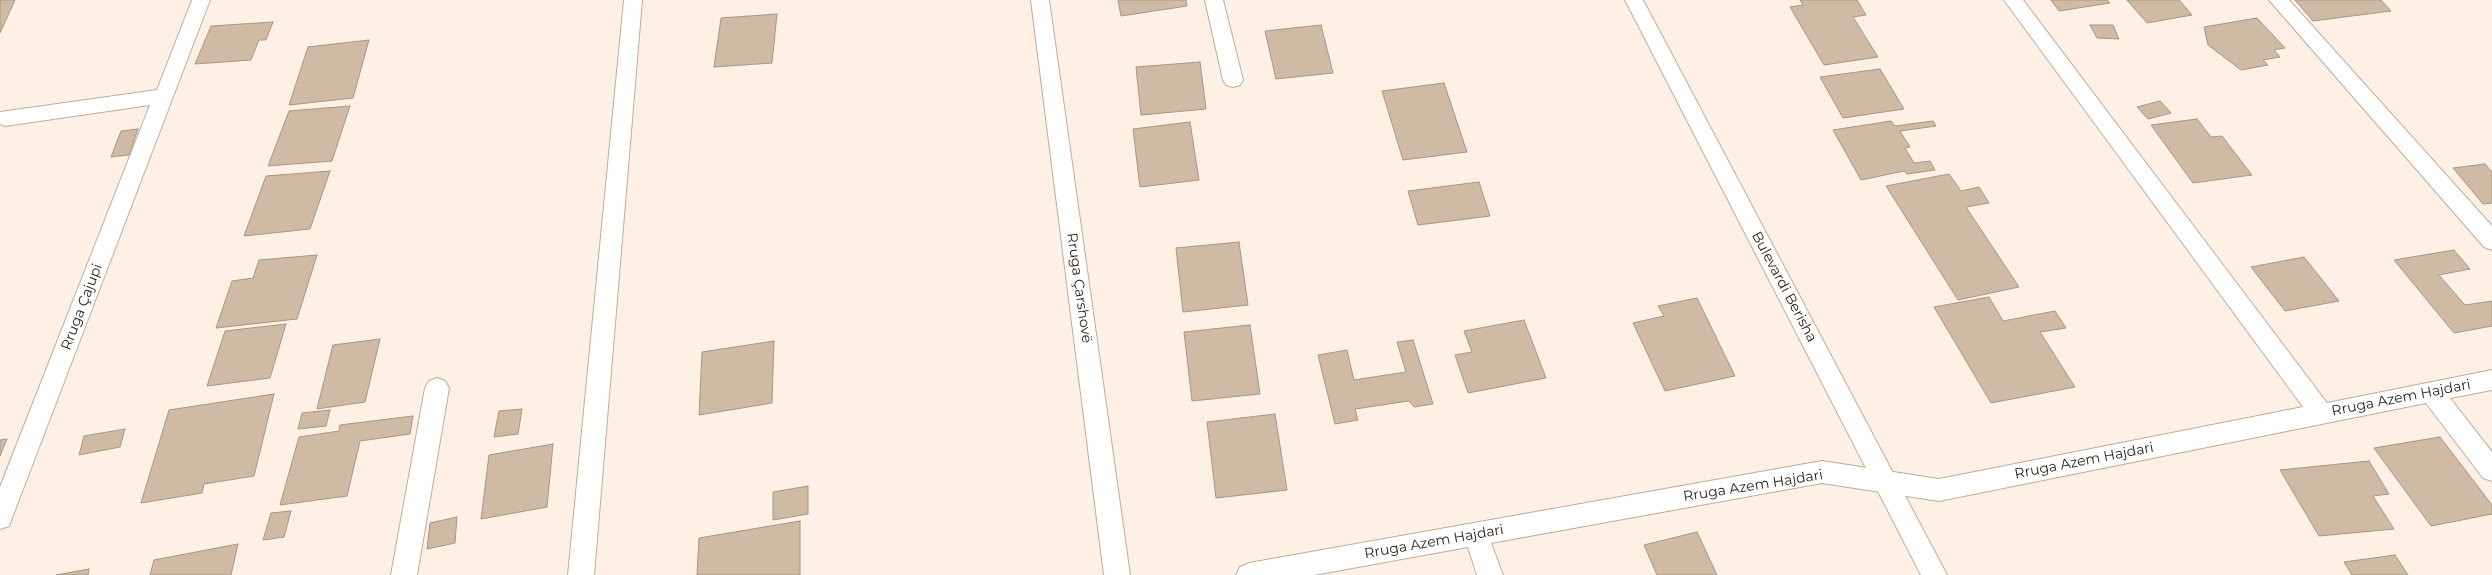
<!DOCTYPE html>
<meta charset="utf-8">
<style>
body{margin:0}
canvas{display:block;background:#fef0e4}
</style>
<canvas width="2492" height="575"></canvas>
<script>
const context = document.querySelector('canvas').getContext('2d');
context.lineJoin = 'round';
function paint(path, color) { context.fillStyle = color; context.fill(path, 'evenodd'); }
const poly = rows => new Path2D(rows.map(r => 'M' + r).join(''));
function stroke(path, color, width, dash) { context.strokeStyle = color; context.lineWidth = width; context.lineCap = dash ? 'butt' : 'round'; context.setLineDash(dash || []); context.stroke(path); }
function write(font, color, halo, rows, align = 'center') {
  context.font = font + ' Montserrat,sans-serif'; context.lineWidth = 3; context.setLineDash([]); context.textBaseline = 'middle'; context.strokeStyle = halo; context.fillStyle = color; for (const [text, x, y, turn = 0] of rows) {
    context.save(); context.translate(x, y); context.rotate((+turn || 0) * Math.PI / 180); context.textAlign = isNaN(turn) ? turn : align; if (halo) context.strokeText(text, 0, 0); context.fillText(text, 0, 0); context.restore();
  }
}
const building = poly([
 [0,0,15,0,0,33,0,0],
 [1118,0,1186,0,1187,6,1121,16,1118,0],
 [1800,0,1857,0,1866,15,1853,17,1878,57,1824,65,1790,7,1803,5,1800,0],
 [2051,0,2107,0,2110,3,2059,11,2051,0],
 [2127,0,2179,0,2192,15,2147,23,2127,0],
 [2295,0,2381,0,2391,11,2313,21,2295,0],
 [777,14,772,63,714,67,721,18,777,14],
 [2257,18,2285,48,2274,50,2280,57,2263,60,2268,65,2241,70,2208,45,2204,27,2257,18],
 [273,22,266,40,259,40,251,60,195,64,211,26,273,22],
 [1321,25,1333,73,1276,79,1265,31,1321,25],
 [2090,25,2113,25,2119,39,2097,38,2090,25],
 [369,40,353,98,289,105,308,47,369,40],
 [1200,62,1206,109,1141,115,1136,67,1200,62],
 [1880,69,1904,109,1843,118,1820,77,1880,69],
 [1444,83,1467,152,1403,160,1382,91,1444,83],
 [2160,101,2171,113,2148,119,2137,107,2160,101],
 [350,106,332,161,268,166,289,111,350,106],
 [2197,119,2211,137,2222,136,2252,175,2193,183,2151,125,2197,119],
 [1891,121,1895,126,1933,121,1936,126,1900,131,1910,147,1905,148,1914,163,1930,161,1935,170,1907,174,1904,171,1861,180,1833,130,1891,121],
 [1190,122,1199,180,1140,187,1133,129,1190,122],
 [138,129,129,155,111,157,121,131,138,129],
 [2485,164,2492,172,2492,203,2483,204,2453,168,2485,164],
 [330,171,310,229,244,236,266,176,330,171],
 [1949,174,1961,191,1979,187,1989,203,1966,207,2019,287,1958,300,1886,186,1949,174],
 [1479,182,1490,216,1418,225,1408,191,1479,182],
 [1239,242,1248,305,1183,312,1176,248,1239,242],
 [2454,250,2470,269,2439,275,2465,305,2492,301,2492,326,2454,333,2394,260,2454,250],
 [317,255,297,319,216,328,232,281,253,278,259,260,317,255],
 [2304,257,2339,301,2285,311,2251,267,2304,257],
 [1989,297,2003,321,2055,311,2066,328,2040,332,2075,387,1991,403,1934,307,1989,297],
 [1697,298,1735,376,1665,391,1633,323,1664,316,1658,306,1697,298],
 [1524,320,1546,378,1468,393,1455,355,1472,352,1464,331,1524,320],
 [286,324,270,378,207,386,225,331,286,324],
 [1250,325,1260,394,1192,401,1184,332,1250,325],
 [380,339,365,402,317,409,333,345,380,339],
 [1413,340,1433,404,1414,407,1409,401,1355,409,1358,420,1335,424,1318,355,1347,350,1354,380,1406,372,1397,342,1413,340],
 [774,341,772,403,699,415,702,352,774,341],
 [274,394,254,476,204,484,202,493,141,503,169,410,274,394],
 [522,409,518,434,494,437,499,411,522,409],
 [330,410,326,426,298,429,302,413,330,410],
 [1275,414,1287,490,1216,498,1207,422,1275,414],
 [413,416,410,434,360,441,347,496,280,505,299,437,339,431,340,425,413,416],
 [125,429,120,447,79,455,84,436,125,429],
 [2440,437,2492,505,2492,514,2431,526,2374,448,2440,437],
 [7,439,0,456,0,440,7,439],
 [553,444,547,507,481,519,489,455,553,444],
 [2369,461,2389,494,2373,496,2394,529,2319,536,2280,470,2369,461],
 [808,486,808,514,773,520,773,492,808,486],
 [291,511,284,537,263,540,271,513,291,511],
 [457,517,455,543,427,549,430,523,457,517],
 [800,521,800,575,697,575,699,538,800,521],
 [1697,532,1717,575,1657,575,1644,545,1697,532],
 [238,544,231,575,150,575,154,560,238,544],
 [2395,555,2408,575,2352,575,2344,562,2395,555],
 [89,569,88,575,56,575,89,569]
]);
paint(building, '#cfbaa6');
stroke(building, '#a99581', 1);
const minor = poly([
 [192,0,210,0,12,518,9,526,0,529,0,487,150,105,5,126,0,124,0,112,157,90,192,0],
 [624,0,642,0,594,575,568,575,624,0],
 [1031,0,1049,0,1130,575,1104,575,1031,0],
 [1205,0,1223,0,1243,80,1240,85,1233,87,1226,85,1223,80,1205,0],
 [2004,0,2023,0,2327,403,2492,370,2492,390,2450,398,2492,452,2492,481,2483,478,2426,403,1939,501,1822,483,1491,543,1503,575,1477,575,1468,547,1314,575,1236,575,1240,567,1249,563,1822,461,1939,479,2303,407,2004,0],
 [2269,0,2289,0,2492,226,2492,250,2484,247,2269,0],
 [437,378,445,381,449,388,417,575,391,575,425,388,429,381,437,378]
]);
const major = poly([
 [1625,0,1643,0,1947,575,1921,575,1625,0]
]);
stroke(minor, '#c1ac98', 2);
stroke(major, '#c1ac98', 2);
paint(minor, '#fff');
paint(major, '#fff');
write('14px', '#241d15', '#fff', [
 ["Bulevardi Berisha",1784,287,62],
 ["Rruga Çarshovë",1079,288,82],
 ["Rruga Çajupi",82,307,-69],
 ["Rruga Azem Hajdari",2401,398,-11],
 ["Rruga Azem Hajdari",2084,461,-11],
 ["Rruga Azem Hajdari",1753,486,-9],
 ["Rruga Azem Hajdari",1434,542,-10]
]);
</script>
